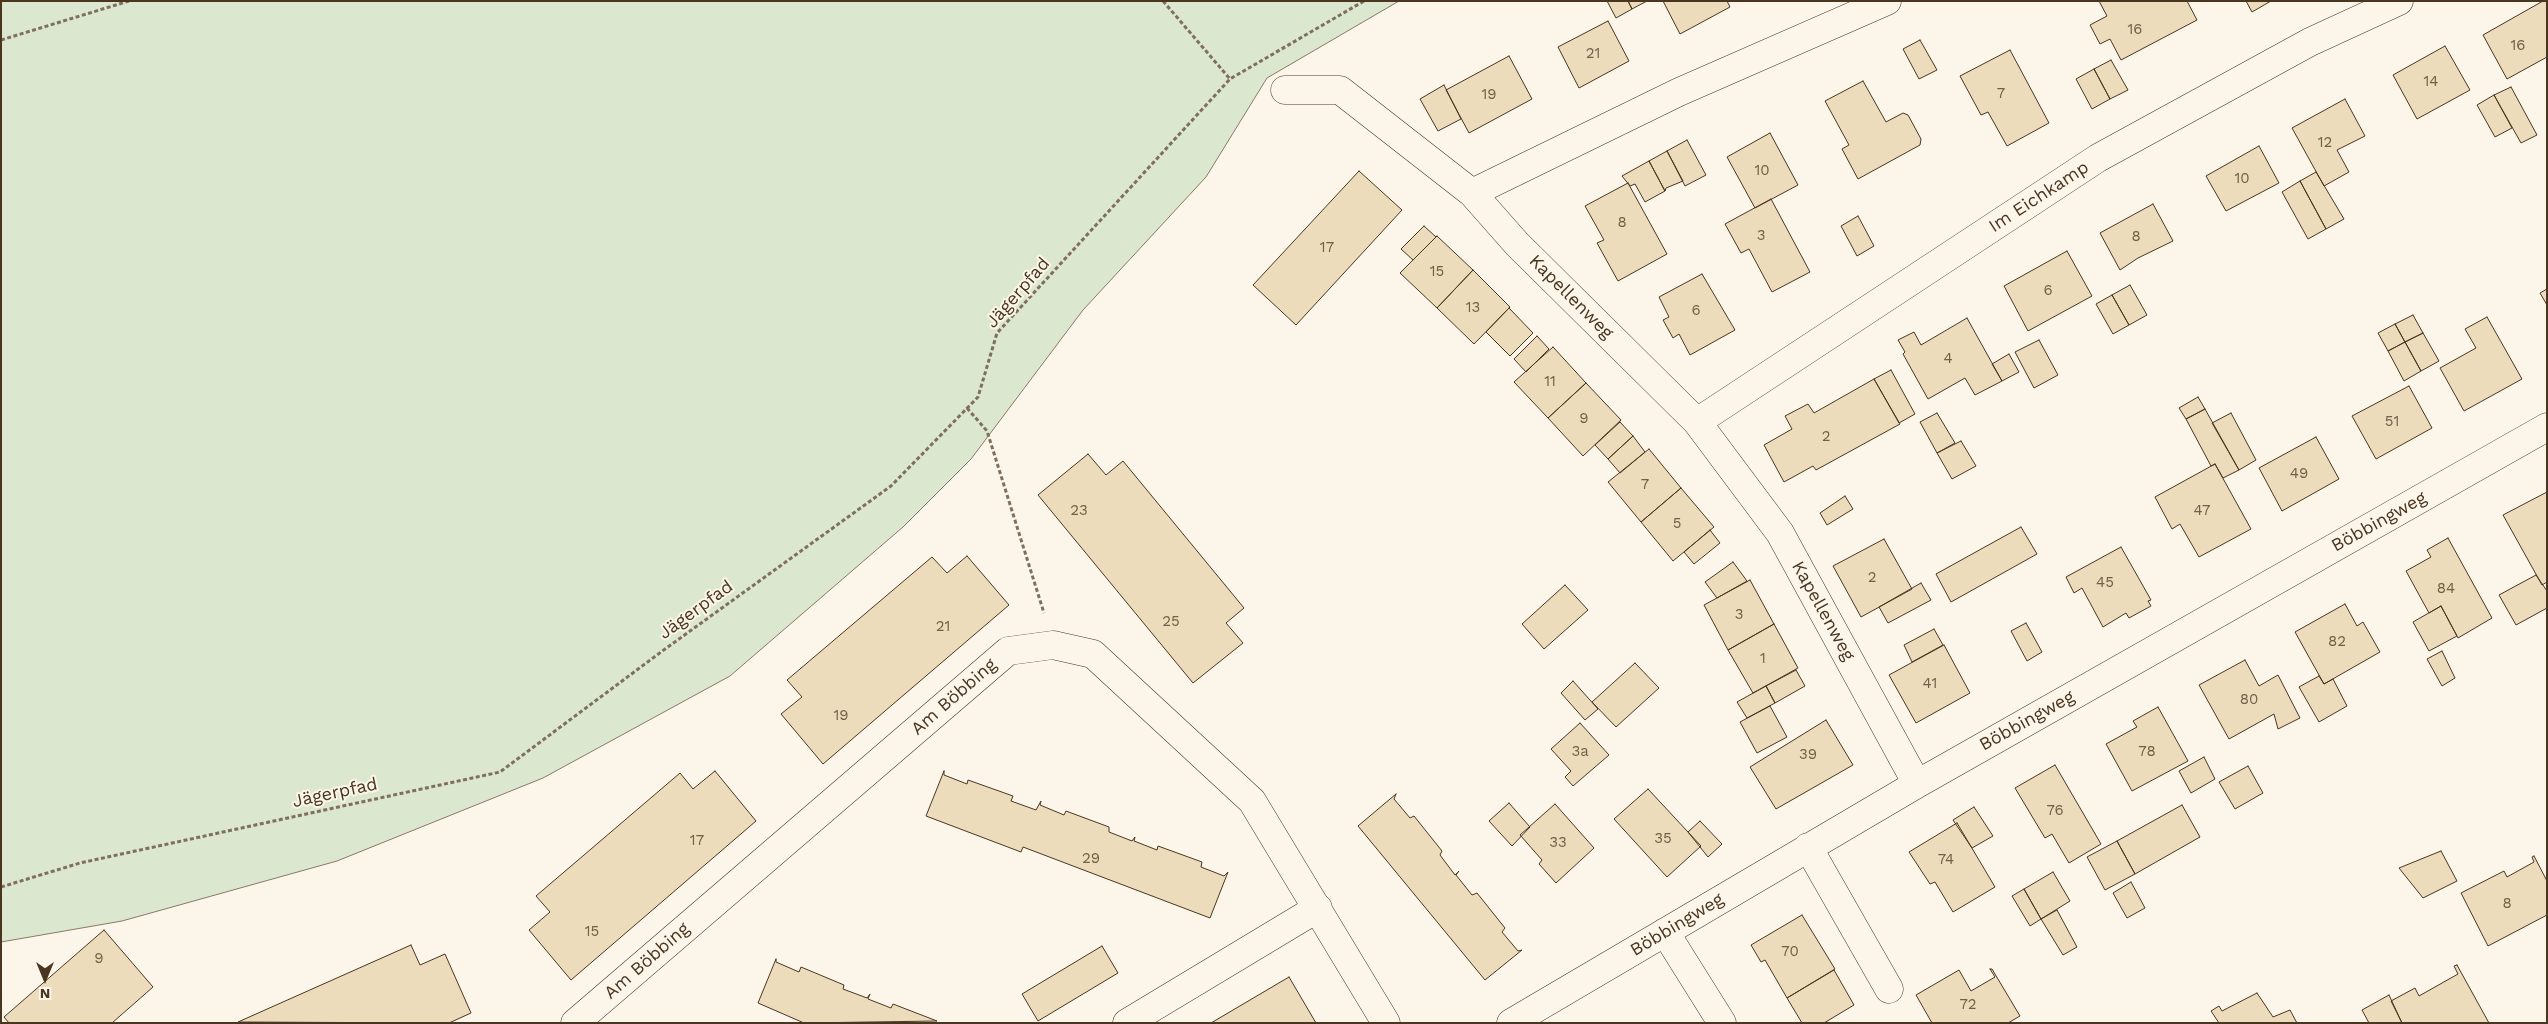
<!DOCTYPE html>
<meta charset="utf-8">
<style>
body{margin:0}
#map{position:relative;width:2548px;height:1024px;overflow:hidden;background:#fbf6e9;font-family:"Work Sans",sans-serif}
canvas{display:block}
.frame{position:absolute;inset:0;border:2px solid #4a3520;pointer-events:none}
.north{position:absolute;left:20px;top:954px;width:50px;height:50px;-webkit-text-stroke:4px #fbf6e9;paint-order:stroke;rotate:180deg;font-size:14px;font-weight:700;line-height:20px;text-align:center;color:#4a3520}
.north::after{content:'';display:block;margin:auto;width:18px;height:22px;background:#4a3520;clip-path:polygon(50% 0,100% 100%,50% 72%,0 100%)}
</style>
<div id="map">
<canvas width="2548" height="1024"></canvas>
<div class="frame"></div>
<div class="north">N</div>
</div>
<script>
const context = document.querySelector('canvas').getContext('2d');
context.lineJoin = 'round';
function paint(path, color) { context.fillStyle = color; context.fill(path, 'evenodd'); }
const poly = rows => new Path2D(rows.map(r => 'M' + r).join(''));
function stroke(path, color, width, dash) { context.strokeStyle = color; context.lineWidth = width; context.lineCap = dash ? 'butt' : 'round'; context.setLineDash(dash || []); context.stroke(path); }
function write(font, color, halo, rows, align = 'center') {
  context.font = font + ' "Work Sans",sans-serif'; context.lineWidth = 4; context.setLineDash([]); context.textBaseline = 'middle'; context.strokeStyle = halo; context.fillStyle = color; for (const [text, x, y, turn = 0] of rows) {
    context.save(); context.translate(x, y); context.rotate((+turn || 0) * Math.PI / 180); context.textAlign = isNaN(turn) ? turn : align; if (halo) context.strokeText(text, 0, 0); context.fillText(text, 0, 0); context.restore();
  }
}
const green = poly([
 [1,1,1399,1,1267,78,1206,177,1083,310,971,459,903,527,730,676,543,778,337,861,122,921,1,942,1,1]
]);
paint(green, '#dce7d0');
stroke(green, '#887966', 1);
const building = poly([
 [1607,1,1628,1,1632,9,1616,18,1607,1],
 [1628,1,1647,1,1632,9,1628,1],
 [1663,1,1727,1,1730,7,1680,34,1663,1],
 [2099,1,2187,1,2197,20,2121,60,2110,39,2100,44,2090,25,2107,16,2099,1],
 [2246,1,2271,1,2252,12,2246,1],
 [2543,1,2547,1,2547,57,2507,79,2483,35,2543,1],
 [1608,21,1629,61,1579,88,1558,47,1608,21],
 [1920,40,1937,70,1919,79,1903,49,1920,40],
 [2445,46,2470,90,2417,119,2393,75,2445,46],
 [2010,50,2049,123,2007,146,1988,112,1981,115,1960,76,2010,50],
 [1509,56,1532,99,1469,133,1446,90,1509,56],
 [2111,60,2128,90,2110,99,2094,69,2111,60],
 [2094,69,2110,99,2092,109,2076,79,2094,69],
 [1863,81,1886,122,1903,113,1908,115,1921,139,1920,145,1858,179,1842,149,1849,145,1825,101,1863,81],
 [1444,85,1461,119,1438,131,1420,99,1444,85],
 [2511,87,2537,135,2521,143,2494,95,2511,87],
 [2494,95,2512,128,2495,137,2477,105,2494,95],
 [2345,99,2365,136,2337,150,2349,172,2324,186,2292,128,2345,99],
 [1770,133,1798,185,1755,208,1727,157,1770,133],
 [1687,140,1706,175,1685,186,1667,151,1687,140],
 [2259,146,2279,183,2226,211,2206,176,2259,146],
 [1667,151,1683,181,1666,188,1665,191,1649,161,1667,151],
 [1649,161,1665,191,1645,202,1635,184,1630,186,1622,176,1649,161],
 [1359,171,1402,210,1296,325,1253,285,1359,171],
 [2316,172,2344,219,2326,229,2300,181,2316,172],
 [2300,181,2326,229,2308,239,2282,192,2300,181],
 [1628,183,1667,254,1618,281,1597,243,1604,240,1585,206,1628,183],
 [1771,199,1810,272,1772,292,1749,249,1741,253,1725,224,1771,199],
 [2153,204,2173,241,2138,258,2120,270,2100,233,2153,204],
 [1858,216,1874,246,1857,256,1841,226,1858,216],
 [1424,226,1436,237,1413,260,1401,249,1424,226],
 [1437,236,1473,270,1437,308,1400,273,1437,236],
 [2067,251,2092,296,2028,331,2004,286,2067,251],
 [1473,270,1510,307,1474,344,1437,308,1473,270],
 [1702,274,1735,330,1690,355,1679,334,1673,338,1663,320,1669,317,1659,297,1702,274],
 [2130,285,2147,315,2129,325,2112,295,2130,285],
 [2547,289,2547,305,2540,293,2547,289],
 [2112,295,2129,325,2113,334,2096,304,2112,295],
 [1509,308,1533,333,1510,356,1486,332,1509,308],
 [2413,315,2423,333,2405,342,2395,324,2413,315],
 [2487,317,2522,379,2464,411,2440,368,2476,348,2465,329,2487,317],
 [1967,318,2002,381,1975,395,1965,378,1928,399,1903,354,1905,352,1898,340,1914,332,1921,345,1967,318],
 [2395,324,2405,342,2388,351,2378,333,2395,324],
 [2423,333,2439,361,2421,371,2405,342,2423,333],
 [1537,336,1549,349,1526,372,1514,359,1537,336],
 [2039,340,2058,375,2034,388,2015,352,2039,340],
 [2405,342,2421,371,2404,381,2388,351,2405,342],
 [1553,347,1586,383,1548,418,1514,382,1553,347],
 [2009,354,2019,372,2002,381,1992,364,2009,354],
 [1891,370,1915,414,1899,423,1874,379,1891,370],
 [1874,379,1900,424,1816,470,1813,466,1784,482,1764,445,1792,429,1785,416,1808,404,1814,413,1874,379],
 [1586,383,1621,420,1583,456,1548,418,1586,383],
 [2409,386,2432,428,2376,459,2352,416,2409,386],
 [2198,397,2205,409,2186,419,2179,408,2198,397],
 [2205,409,2239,470,2223,478,2215,464,2211,466,2186,419,2205,409],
 [1937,413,1955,443,1937,453,1920,422,1937,413],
 [2231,413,2256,460,2239,470,2212,423,2231,413],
 [1620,422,1633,436,1608,459,1595,445,1620,422],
 [1633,436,1645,452,1620,473,1608,459,1633,436],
 [2316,437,2339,479,2282,511,2259,468,2316,437],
 [1961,441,1976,466,1952,479,1937,453,1961,441],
 [1649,449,1681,488,1641,522,1608,482,1649,449],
 [1088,454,1106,475,1123,461,1244,608,1226,623,1243,643,1193,683,1038,495,1088,454],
 [2215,464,2251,529,2199,557,2180,524,2172,529,2155,497,2215,464],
 [1681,488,1714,527,1673,561,1641,522,1681,488],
 [2547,492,2547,582,2542,585,2503,515,2547,492],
 [1845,496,1853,509,1827,525,1820,513,1845,496],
 [2021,527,2037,554,1951,602,1936,574,2021,527],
 [1710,530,1720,543,1694,564,1684,552,1710,530],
 [2448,538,2492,618,2458,638,2441,606,2429,613,2406,571,2431,557,2427,550,2448,538],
 [1884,539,1912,589,1861,617,1833,566,1884,539],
 [2121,547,2151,600,2148,601,2151,606,2129,618,2126,613,2103,627,2082,588,2074,593,2066,577,2121,547],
 [967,556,1009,605,823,764,781,714,802,697,787,680,932,557,947,573,967,556],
 [1733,562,1747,581,1717,598,1705,582,1733,562],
 [2536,575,2547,591,2547,608,2516,625,2499,595,2536,575],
 [1750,580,1774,624,1728,650,1704,605,1750,580],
 [1921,583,1931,600,1888,623,1879,607,1921,583],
 [1565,585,1588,610,1544,649,1522,624,1565,585],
 [2345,604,2357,626,2363,622,2380,652,2324,684,2295,632,2345,604],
 [2441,606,2457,636,2429,651,2413,622,2441,606],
 [2026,623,2042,652,2027,661,2011,631,2026,623],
 [1774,624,1798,668,1753,693,1728,650,1774,624],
 [1934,629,1943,645,1912,662,1904,645,1934,629],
 [1944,645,1970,693,1916,723,1889,675,1944,645],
 [2442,651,2455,678,2442,686,2427,659,2442,651],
 [2245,660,2259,686,2278,675,2300,718,2278,729,2274,714,2229,739,2199,685,2245,660],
 [1635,663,1659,688,1616,727,1592,702,1635,663],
 [1796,670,1805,686,1775,703,1766,686,1796,670],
 [2319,676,2324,684,2333,679,2347,706,2319,722,2299,687,2319,676],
 [1573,681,1598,709,1585,720,1561,693,1573,681],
 [1766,686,1775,703,1747,718,1737,702,1766,686],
 [1770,706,1787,737,1757,753,1740,722,1770,706],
 [2158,707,2188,761,2132,791,2106,744,2137,727,2133,721,2158,707],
 [1826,720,1853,765,1776,809,1750,767,1826,720],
 [1580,723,1609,755,1573,786,1565,777,1571,771,1551,749,1580,723],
 [2204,757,2215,779,2191,793,2179,771,2204,757],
 [2055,765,2101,844,2069,863,2052,834,2045,838,2015,788,2055,765],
 [2248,766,2263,793,2235,809,2219,782,2248,766],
 [715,771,756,821,571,980,529,930,550,912,536,896,680,773,693,789,715,771],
 [944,771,944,775,967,784,968,780,1013,796,1011,801,1036,810,1041,801,1040,805,1064,815,1066,811,1109,827,1109,832,1132,841,1135,837,1134,841,1157,850,1158,846,1202,862,1201,867,1224,876,1228,872,1210,918,1023,847,1021,852,926,816,944,771],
 [1648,789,1701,846,1667,877,1614,819,1648,789],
 [1396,794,1394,799,1410,818,1414,816,1442,851,1440,855,1455,875,1459,871,1456,875,1472,895,1477,893,1505,928,1502,932,1518,951,1522,950,1485,980,1358,826,1396,794],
 [1509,803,1530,827,1512,846,1489,821,1509,803],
 [1555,804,1594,848,1556,883,1539,864,1542,860,1520,835,1555,804],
 [2182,805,2200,837,2135,874,2117,841,2182,805],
 [1974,807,1993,836,1972,848,1953,820,1974,807],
 [1700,821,1722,844,1708,857,1688,832,1700,821],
 [1957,823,1995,887,1953,912,1935,882,1930,884,1909,852,1957,823],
 [2117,841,2135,874,2105,890,2087,857,2117,841],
 [2441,851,2457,881,2423,898,2399,868,2441,851],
 [2534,856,2547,881,2547,915,2488,946,2461,893,2504,871,2507,877,2534,862,2532,857,2534,856],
 [2053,872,2070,901,2041,919,2024,889,2053,872],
 [2131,882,2145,908,2127,918,2113,893,2131,882],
 [2024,889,2041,919,2030,926,2012,896,2024,889],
 [2057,910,2077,947,2063,955,2041,919,2057,910],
 [1802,915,1835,969,1787,998,1765,960,1761,962,1751,945,1802,915],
 [104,930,153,987,112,1023,9,1023,4,1017,104,930],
 [411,945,420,965,445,954,471,1013,449,1023,238,1022,411,945],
 [1102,946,1118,973,1038,1021,1022,994,1102,946],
 [776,959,776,962,799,972,801,967,844,985,843,989,867,998,870,994,868,999,891,1008,893,1004,937,1021,804,1023,758,1003,776,959],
 [2457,965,2489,1023,2402,1023,2391,1001,2415,988,2419,996,2458,974,2454,966,2457,965],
 [1990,969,1992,969,2020,1016,2008,1023,1932,1023,1916,995,1959,970,1971,991,1995,977,1990,969],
 [1834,970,1854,1005,1824,1023,1802,1023,1787,998,1834,970],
 [1289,977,1316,1023,1211,1023,1289,977],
 [2257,993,2273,1017,2290,1010,2297,1023,2219,1023,2211,1011,2219,1006,2222,1011,2257,993],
 [2389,995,2402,1023,2369,1023,2362,1010,2389,995]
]);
paint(building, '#ecdcbc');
stroke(building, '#4a3520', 1);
const minor = poly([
 [1285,90,1340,90,1472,193,1517,244,1697,422,1780,533,1917,784],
 [1472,193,1679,92,1887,1],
 [1697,422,2098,158,2310,42,2399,1],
 [1808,847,1889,989],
 [1665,932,1722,1023],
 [575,1023,1008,651,1053,645,1093,654,1252,801,1386,1023],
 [1127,1023,1318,908],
 [1511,1023,1917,784,2547,427]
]);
stroke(minor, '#4a3520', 29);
stroke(poly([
 [1163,1,1230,79],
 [1,40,129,1],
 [967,408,987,431,1044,613],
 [1,887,80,863,500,772,661,652,891,486,978,397,997,333,1230,79,1364,1]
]), '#7f6f5c', 3, [4, 2.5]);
stroke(minor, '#fbf6e9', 28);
write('15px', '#725f47', null, [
 ["16",2135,30],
 ["16",2518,46],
 ["21",1593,54],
 ["14",2431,82],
 ["7",2001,94],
 ["19",1489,95],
 ["12",2325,143],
 ["10",1762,171],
 ["10",2242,179],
 ["8",1622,223],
 ["3",1761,236],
 ["8",2136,237],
 ["17",1327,248],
 ["15",1437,272],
 ["6",2048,291],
 ["13",1473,308],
 ["6",1696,311],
 ["4",1948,359],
 ["11",1550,382],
 ["9",1584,419],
 ["51",2392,422],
 ["2",1826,437],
 ["49",2299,474],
 ["7",1645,485],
 ["23",1079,511],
 ["47",2202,511],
 ["5",1677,524],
 ["2",1872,578],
 ["45",2105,583],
 ["84",2446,589],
 ["3",1739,615],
 ["25",1171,622],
 ["21",943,627],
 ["82",2337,642],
 ["1",1763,659],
 ["41",1930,684],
 ["80",2249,700],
 ["19",841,716],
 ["3a",1580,752],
 ["78",2147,752],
 ["39",1808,755],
 ["76",2055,811],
 ["35",1663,839],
 ["17",697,841],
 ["33",1558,843],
 ["29",1091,859],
 ["74",1946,860],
 ["8",2507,904],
 ["15",592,932],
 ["70",1790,952],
 ["9",99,959],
 ["72",1968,1005]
]);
write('18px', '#4a3520', '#fbf6e9', [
 ["Im Eichkamp",2039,197,-33],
 ["Jägerpfad",1018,293,-49],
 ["Kapellenweg",1571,297,45],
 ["Böbbingweg",2379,522,-29],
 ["Jägerpfad",696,610,-36],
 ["Kapellenweg",1823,611,61],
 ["Am Böbbing",954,697,-41],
 ["Böbbingweg",2027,721,-29],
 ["Jägerpfad",335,793,-12],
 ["Böbbingweg",1677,925,-31],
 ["Am Böbbing",647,961,-41]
]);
</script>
